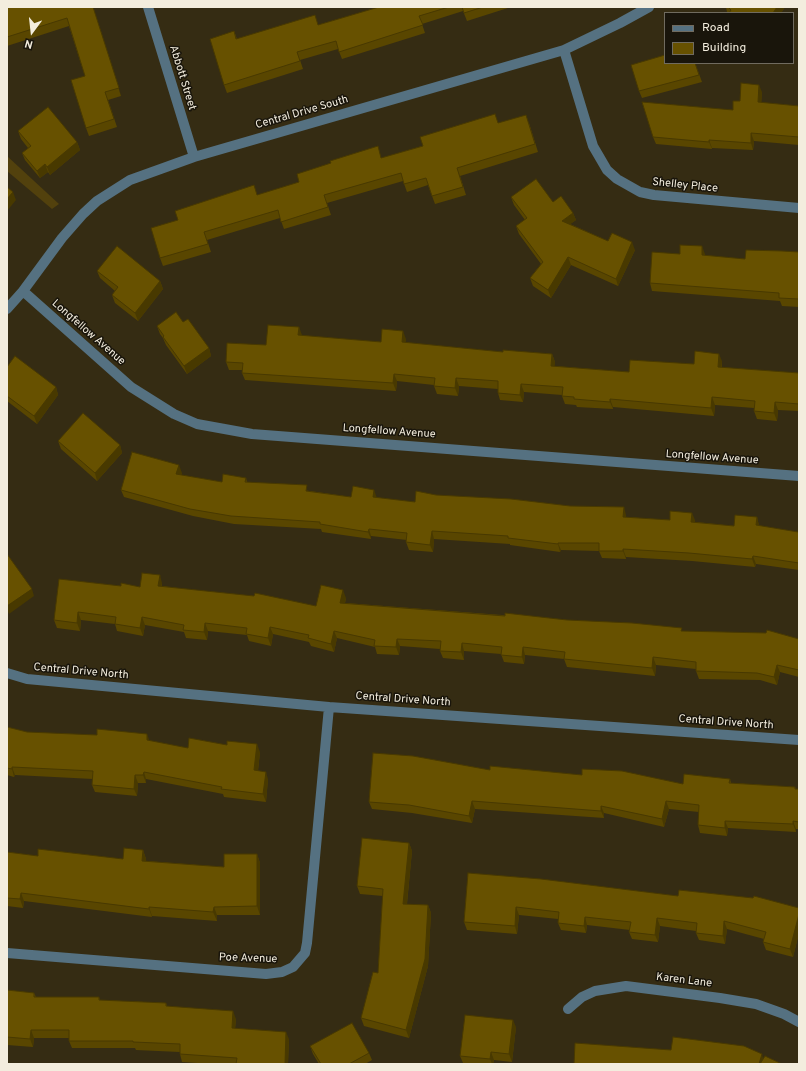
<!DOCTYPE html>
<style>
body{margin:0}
#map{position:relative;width:806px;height:1071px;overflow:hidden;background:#352c13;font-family:Overpass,sans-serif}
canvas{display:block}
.frame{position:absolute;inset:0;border:8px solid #f3edde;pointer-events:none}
.legend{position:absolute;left:664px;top:12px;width:130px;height:52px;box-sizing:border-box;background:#19150b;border:1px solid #706b5f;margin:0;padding:5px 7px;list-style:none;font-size:12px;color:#f3edde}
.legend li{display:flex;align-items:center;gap:8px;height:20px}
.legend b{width:20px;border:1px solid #706b5f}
.north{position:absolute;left:12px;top:12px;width:40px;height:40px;-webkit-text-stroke:3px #19150b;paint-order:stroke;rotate:195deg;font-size:11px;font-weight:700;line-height:16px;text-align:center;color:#f3edde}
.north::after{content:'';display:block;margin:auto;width:14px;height:18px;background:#f3edde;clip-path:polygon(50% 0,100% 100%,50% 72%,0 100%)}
</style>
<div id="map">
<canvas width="806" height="1071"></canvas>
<div class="frame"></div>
<ul class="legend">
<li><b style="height:5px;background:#557181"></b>Road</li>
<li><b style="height:11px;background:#675100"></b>Building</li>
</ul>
<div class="north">N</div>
</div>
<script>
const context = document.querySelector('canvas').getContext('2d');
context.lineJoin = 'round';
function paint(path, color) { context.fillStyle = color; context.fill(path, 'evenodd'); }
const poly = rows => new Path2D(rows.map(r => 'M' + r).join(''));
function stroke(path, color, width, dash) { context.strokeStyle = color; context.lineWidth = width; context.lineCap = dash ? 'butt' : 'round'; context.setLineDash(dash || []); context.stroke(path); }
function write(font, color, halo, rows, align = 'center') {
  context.font = font + ' Overpass,sans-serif'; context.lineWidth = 3; context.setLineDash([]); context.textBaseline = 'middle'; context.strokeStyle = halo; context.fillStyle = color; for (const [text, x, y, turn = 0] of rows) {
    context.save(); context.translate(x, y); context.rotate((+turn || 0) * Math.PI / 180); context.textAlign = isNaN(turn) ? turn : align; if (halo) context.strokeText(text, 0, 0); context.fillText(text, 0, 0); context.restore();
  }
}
paint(poly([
 [7,156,59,204,52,209,7,171]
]), '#52410d');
stroke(poly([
 [148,7,194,157],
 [564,50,593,146,607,170,617,179,640,192,654,195,799,208],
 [23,291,131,387,174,414,197,424,252,434,799,476],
 [7,309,23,291,62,238,83,214,97,201,130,180,194,157,564,50,620,23,649,7],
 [7,673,27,679,329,707,799,740],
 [7,953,266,974,282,972,293,967,305,953,307,943,329,707],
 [568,1009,582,997,595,991,626,986,720,998,756,1004,784,1014,799,1022]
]), '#557181', 10);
paint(poly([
 [7,7,93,7,121,96,108,100,117,127,89,136,86,128,85,76,69,26,7,46],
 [379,7,511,7,467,21,463,11,422,24,425,33,342,59,338,49,300,60,303,69,227,93,224,85,234,31,237,39,318,25],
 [726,7,785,7,781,13,729,13,727,12],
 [695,63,702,82,642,98,639,91],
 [762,92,761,103,799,106,799,145,754,141,753,150,712,148,712,149,656,144,653,137,733,110,740,101],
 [499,123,529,123,538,152,460,176,466,195,435,204,428,185,407,192,403,181,327,203,331,215,284,229,280,218,207,240,211,252,163,266,160,258,178,220,258,195],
 [18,131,77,142,80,150,50,175,48,172,40,178,25,160,22,153,28,148,21,139],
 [511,197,553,202,573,213,576,220,570,224,608,241,635,250,618,286,571,265,551,298,533,286,530,278,541,264,519,234,516,226,525,220,514,205],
 [799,252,799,307,782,306,780,301,652,291,650,283,680,254,705,254,705,256,745,259],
 [97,271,160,281,163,289,138,321,115,303,112,295,115,291,100,278],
 [183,322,209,348,211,356,187,374,166,345,163,338,160,334,157,326],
 [299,327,301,336,381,342,406,339,405,343,503,352,552,354,555,362,554,366,629,372,722,361,722,368,799,373,799,411,778,410,777,421,757,419,754,411,754,408,715,405,714,416,613,407,613,409,577,407,576,405,565,404,562,396,562,395,524,392,523,402,500,400,498,393,498,389,459,386,458,396,437,394,434,386,434,385,397,381,396,391,245,380,242,373,242,370,229,370,226,362,266,345],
 [7,367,56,387,58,395,37,424,7,401],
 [58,441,120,445,122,453,97,481,61,449],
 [182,473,181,475,222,482,246,478,247,482,351,497,377,498,415,502,436,495,626,515,626,517,670,520,695,520,695,522,734,526,757,517,759,526,798,532,799,521,799,570,756,564,755,567,692,561,626,557,626,559,602,558,599,551,561,550,560,552,510,545,510,544,434,539,433,552,409,550,406,542,407,540,371,536,371,539,322,532,321,529,234,524,193,516,124,497,121,490],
 [162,583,162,586,316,606,346,598,345,603,567,620,683,631,799,639,799,677,780,672,777,685,760,680,699,679,696,671,696,669,656,665,655,676,567,667,564,659,525,655,524,664,504,662,501,654,464,651,464,660,443,658,440,651,440,649,400,646,399,655,377,654,375,647,337,638,334,652,311,646,309,642,273,634,271,646,249,641,247,635,208,631,207,640,186,638,184,632,145,625,143,636,117,631,115,624,81,620,80,631,57,628,54,620,121,586,140,587],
 [7,727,27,732,150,741,188,748,260,752,258,771,268,779,266,802,224,797,223,794,146,779,146,783,138,783,137,796,95,792,92,785,93,779,15,775,14,777,7,775],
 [490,770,582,775,683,784,730,779,731,783,795,787,796,789,799,789,799,829,796,829,796,832,728,828,727,836,700,833,698,825,699,812,669,809,664,827,604,813,604,818,475,809,472,823,412,813,372,809,369,802],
 [409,843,412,851,407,904,428,905,431,913,428,966,409,1038,364,1026,361,1018,378,973,383,896,360,894,357,886],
 [143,850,146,859,146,861,224,867,257,854,260,863,260,915,217,915,217,921,152,916,152,917,24,901,23,908,7,906,7,852,38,856,123,859],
 [468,873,678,896,799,908,799,933,793,957,766,950,763,942,764,939,727,929,725,944,699,940,696,933,696,931,660,926,658,942,632,939,629,932,630,930,587,925,586,933,561,930,558,923,558,919,519,915,517,934,467,930,464,922],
 [7,990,34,993,36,997,99,997,100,1000,166,1003,167,1006,236,1019,235,1029,289,1039,288,1064,212,1064,182,1062,180,1054,180,1052,136,1050,135,1048,72,1048,69,1041,69,1038,34,1038,33,1047,7,1045],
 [516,1027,512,1062,494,1060,493,1064,463,1063,460,1056],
 [310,1046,369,1053,372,1060,365,1064,319,1064,313,1054]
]), '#594600');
paint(poly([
 [93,7,121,96,119,88],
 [777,7,785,7,781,13,773,13],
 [759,85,762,92,761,110,758,102],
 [751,133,754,141,753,150,751,143],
 [709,140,712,148,712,149,709,142],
 [77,142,80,150,50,175,47,167],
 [45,164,48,172,40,178,37,171],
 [13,192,16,200,7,211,7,199],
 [573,213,576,220,565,228,562,221],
 [632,242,635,250,618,286,616,279],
 [702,246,705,254,704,263,702,255],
 [568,257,571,265,551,298,548,290],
 [160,281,163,289,138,321,135,313],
 [299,327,302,335,301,343,298,335],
 [403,331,406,339,405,350,402,342],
 [209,348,211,356,187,374,184,366],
 [552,354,555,362,554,374,551,366],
 [719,354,722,361,721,375,718,367],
 [394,374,397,381,396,391,393,383],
 [456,378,459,386,458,396,455,388],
 [521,384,524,392,523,402,520,395],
 [56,387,58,395,37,424,34,416],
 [712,397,715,405,714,416,711,408],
 [610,399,613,407,613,409,610,402],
 [775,402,778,410,777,421,774,413],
 [120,445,122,453,97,481,95,473],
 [179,465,182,473,179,482,176,474],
 [374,490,377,498,373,497],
 [624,507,626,515,626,525,623,517],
 [692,513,695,520,694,530,691,522],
 [757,517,759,525,759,533,756,525],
 [369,529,371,536,371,539,368,532],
 [432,531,434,539,433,552,430,545],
 [558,543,561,550,560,552,558,544],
 [623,549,626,557,626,559,623,551],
 [753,556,756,564,755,567,752,559],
 [160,575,162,583,161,594,158,586],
 [32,589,34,596,9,614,7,609,7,606],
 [343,590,346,598,343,611,340,603],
 [78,612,81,620,80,631,77,623],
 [142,617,145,625,143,636,140,628],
 [205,623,208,631,207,640,204,632],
 [270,627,273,634,271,646,268,638],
 [334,631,337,638,334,652,331,644],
 [397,639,400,646,399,655,396,647],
 [462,643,464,651,464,660,461,652],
 [523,647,525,655,524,664,522,657],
 [653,657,656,665,655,676,652,668],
 [777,665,780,672,777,685,774,677],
 [147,734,150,742,147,740],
 [257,744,260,752,257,778,254,770],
 [12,767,15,775,14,777,12,769],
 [144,772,146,779,146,783,143,775],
 [266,772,268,779,266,802,263,794],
 [135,775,138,783,137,796,134,789],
 [472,801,475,809,472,823,469,816],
 [666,801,669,809,664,827,662,819],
 [601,806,604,813,604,818,601,811],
 [725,821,728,828,727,836,725,828],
 [793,821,796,829,796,832,793,824],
 [409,843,412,851,406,912,403,904],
 [143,850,146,859,145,869,142,861],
 [257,854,260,863,260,915,257,906],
 [21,893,24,901,23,908,20,899],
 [428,905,431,913,428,966,409,1038,406,1030],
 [149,907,152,916,152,917,149,909],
 [214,907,217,915,217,921,213,912],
 [516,907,519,915,517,934,515,926],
 [799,914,799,933,793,957,790,949],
 [585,917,587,925,586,933,584,926],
 [657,918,660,926,658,942,655,935],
 [724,921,727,929,725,944,723,936],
 [233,1011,236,1019,234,1036,232,1028],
 [513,1020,516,1027,512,1062,509,1054],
 [31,1030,34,1038,33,1047,30,1039],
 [286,1032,289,1039,288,1064,285,1064],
 [491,1052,494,1060,493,1064,492,1064,490,1059],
 [762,1054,764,1062,764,1064,759,1064]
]), '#483900');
const building = poly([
 [7,7,93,7,119,88,105,92,114,119,86,128,71,80,85,76,67,18,7,37,7,7],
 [379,7,449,7,419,16,423,25,339,52,336,41,297,52,300,61,224,85,210,39,234,31,236,39,315,15,318,25,379,7],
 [462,7,483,7,464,13,462,7],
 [728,7,777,7,773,13,729,13,731,10,728,7],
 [665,55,665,63,695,63,699,75,639,91,631,65,665,55],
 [741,83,759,85,758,102,799,106,799,137,751,133,751,143,709,140,709,142,653,137,642,102,733,110,733,101,740,101,741,83],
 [48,107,77,142,47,167,45,164,37,171,22,153,31,146,18,131,48,107],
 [495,114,498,123,526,115,535,144,457,168,463,187,432,196,426,178,404,184,401,173,324,195,328,207,281,222,278,210,204,232,208,244,160,258,151,228,178,220,175,211,254,185,257,195,299,182,297,174,331,163,330,161,378,146,381,158,423,146,420,137,495,114],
 [536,179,553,202,561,196,573,213,562,221,608,241,612,233,632,242,616,279,568,257,548,290,530,278,543,262,516,226,527,218,511,197,536,179],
 [7,187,13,192,7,199,7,187],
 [680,245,702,246,702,255,745,259,746,250,782,251,799,252,799,299,779,298,779,293,650,283,652,252,680,254,680,245],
 [117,246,160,281,135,313,112,295,118,287,97,271,117,246],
 [176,312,183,322,188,319,209,348,184,366,163,337,164,336,157,326,176,312],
 [268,325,299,327,298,335,381,342,382,329,403,331,402,342,503,352,503,350,552,354,551,366,629,372,630,360,694,364,695,351,719,354,718,367,799,373,799,404,775,402,774,413,754,411,755,401,712,397,711,408,610,399,610,402,574,399,574,397,562,396,563,387,521,384,520,395,498,393,498,381,456,378,455,388,434,386,435,378,394,374,393,383,242,373,243,363,226,362,227,343,266,345,268,325],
 [15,356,56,387,34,416,7,396,7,367,15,356],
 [83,413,120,445,95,473,58,441,83,413],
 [132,452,179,465,176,474,222,482,223,474,246,478,245,482,307,485,306,491,351,497,353,486,374,490,373,497,415,502,416,491,436,495,511,499,570,506,624,507,623,517,670,520,670,511,692,513,691,522,734,526,735,515,757,517,756,525,798,532,799,521,799,563,753,556,752,559,689,553,623,549,623,551,599,551,599,543,558,543,558,544,508,538,508,536,432,531,430,545,406,542,407,533,369,529,368,532,320,524,320,522,231,516,190,509,121,490,132,452],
 [7,554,32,589,7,606,7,554],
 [142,573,160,575,158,586,254,596,255,593,316,606,321,585,343,590,340,603,505,616,505,613,567,620,632,623,682,628,681,631,766,633,767,630,799,639,799,670,777,665,774,677,757,673,696,671,696,662,653,657,652,668,564,659,565,652,523,647,522,657,501,655,502,647,462,643,461,652,440,651,441,641,397,639,396,647,374,646,375,640,334,631,331,644,308,638,309,635,270,627,268,638,246,634,247,628,205,623,204,632,183,630,184,625,142,617,140,628,115,624,116,617,78,612,77,623,54,620,59,579,121,586,121,583,140,587,142,573],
 [7,727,27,732,97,735,97,729,147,734,147,740,188,748,189,738,227,745,227,741,257,744,254,770,266,772,263,794,221,789,222,787,144,772,143,775,135,775,134,789,92,785,93,771,12,767,12,769,7,768,7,727],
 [373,753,413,756,490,770,490,766,582,775,582,769,622,771,683,784,684,774,730,779,729,783,795,787,795,789,799,789,799,822,793,821,793,824,725,821,725,828,698,825,699,805,666,801,662,819,601,806,601,811,472,801,469,816,409,805,369,802,373,753],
 [362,838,409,843,403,904,428,905,425,959,406,1030,361,1018,373,972,378,973,383,889,357,886,362,838],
 [124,848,143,850,142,861,224,867,224,854,257,854,257,906,214,907,213,912,149,907,149,909,21,893,20,899,7,898,7,852,38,856,38,849,123,859,124,848],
 [468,873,541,879,678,896,679,890,753,898,754,896,799,908,799,914,790,949,763,942,766,932,724,921,723,936,696,933,697,923,657,918,655,935,629,932,631,922,585,917,584,926,558,923,559,912,516,907,515,926,464,922,468,873],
 [7,990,34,993,34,997,99,997,99,1000,166,1003,166,1006,233,1011,232,1028,286,1032,285,1064,236,1064,237,1058,180,1054,180,1044,133,1042,133,1041,69,1041,69,1030,31,1030,30,1039,7,1037,7,990],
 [465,1015,513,1020,509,1054,491,1052,490,1059,460,1056,465,1015],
 [352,1023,369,1053,349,1064,321,1064,310,1046,352,1023],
 [673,1037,744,1046,762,1054,759,1064,574,1064,575,1043,671,1050,673,1037],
 [765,1056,782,1064,760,1064,765,1056]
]);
paint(building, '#675100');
stroke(building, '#483900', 1);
write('11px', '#f3edde', '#19150b', [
 ["Abbott Street",182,78,73],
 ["Central Drive South",302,113,-16],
 ["Shelley Place",685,186,6],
 ["Longfellow Avenue",88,333,41],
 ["Longfellow Avenue",389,432,4],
 ["Longfellow Avenue",712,458,4],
 ["Central Drive North",81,672,5],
 ["Central Drive North",403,700,4],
 ["Central Drive North",726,723,4],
 ["Poe Avenue",248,959,2],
 ["Karen Lane",684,981,7]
]);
</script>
